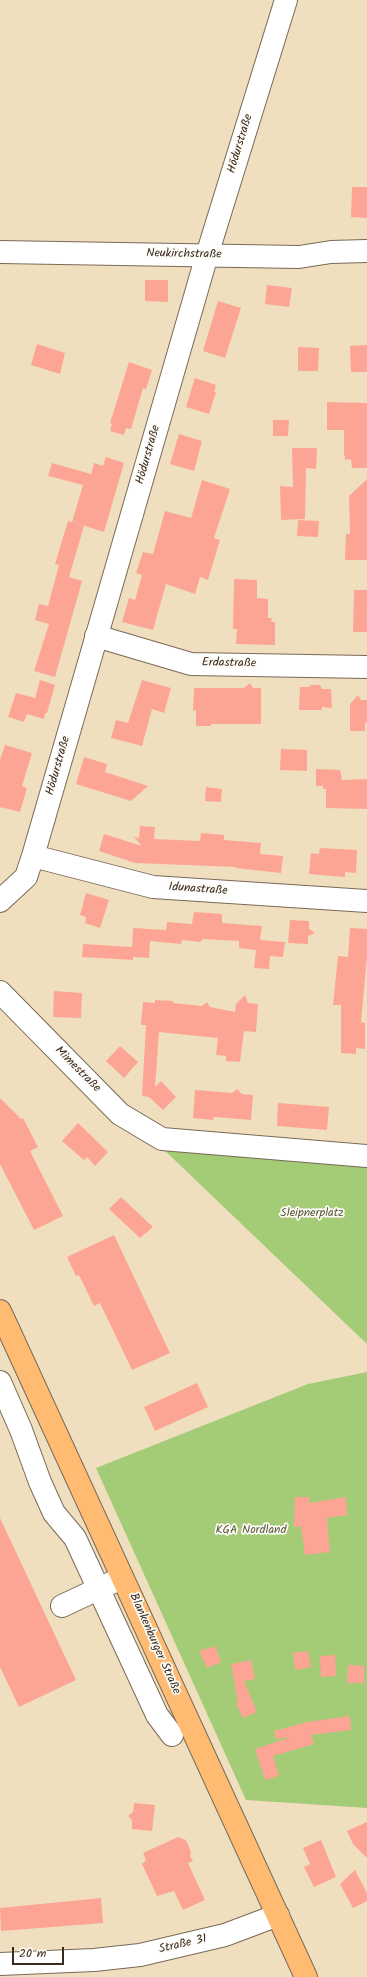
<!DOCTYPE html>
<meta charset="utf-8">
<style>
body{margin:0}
#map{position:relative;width:367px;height:1977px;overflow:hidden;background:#f0dfbf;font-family:Kalam,sans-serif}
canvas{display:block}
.scale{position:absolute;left:12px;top:1947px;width:52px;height:18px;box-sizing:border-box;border:2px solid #3b2a1e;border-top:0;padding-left:5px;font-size:12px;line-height:14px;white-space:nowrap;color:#3b2a1e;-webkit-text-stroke:3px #fdfcf7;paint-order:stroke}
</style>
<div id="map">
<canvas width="367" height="1977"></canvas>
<div class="scale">20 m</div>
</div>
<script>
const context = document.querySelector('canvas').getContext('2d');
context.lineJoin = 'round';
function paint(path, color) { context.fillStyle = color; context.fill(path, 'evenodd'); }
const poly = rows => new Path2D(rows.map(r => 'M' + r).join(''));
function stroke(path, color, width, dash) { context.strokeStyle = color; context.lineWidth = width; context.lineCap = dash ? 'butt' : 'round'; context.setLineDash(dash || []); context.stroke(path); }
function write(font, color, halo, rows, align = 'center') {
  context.font = font + ' Kalam,sans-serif'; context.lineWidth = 3.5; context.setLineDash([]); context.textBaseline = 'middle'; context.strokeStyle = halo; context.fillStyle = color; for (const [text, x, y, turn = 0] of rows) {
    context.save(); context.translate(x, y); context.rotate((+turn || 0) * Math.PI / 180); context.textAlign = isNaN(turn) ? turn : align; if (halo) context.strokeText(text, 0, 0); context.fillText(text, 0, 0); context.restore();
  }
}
paint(poly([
 [160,1146,367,1163,367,1344],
 [367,1372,367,1808,246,1800,96,1468,308,1384]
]), '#a4cb76');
paint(poly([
 [352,187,367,187,367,218,351,217],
 [145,280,168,280,168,302,145,301],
 [267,285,292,288,289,307,265,304],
 [218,301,241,308,225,358,203,351],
 [37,344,65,353,60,374,31,365],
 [367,345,367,372,351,372,350,346],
 [298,347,319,348,318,371,298,371],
 [129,362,152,370,146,389,143,388,131,429,126,428,124,435,110,431,112,424,110,423],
 [195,378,216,385,214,392,216,392,209,414,186,407],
 [327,402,367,403,367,468,352,468,351,459,345,460,345,456,344,456,344,430,327,430],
 [273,420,289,420,288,436,273,436],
 [179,434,202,441,194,471,170,464],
 [292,448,317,448,316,469,306,468,305,519,281,520,280,486,293,487],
 [106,457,124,463,104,532,72,522,83,485,48,476,52,463,91,474,94,463,103,466],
 [367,479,367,560,345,560,346,534,350,534,349,496],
 [202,480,230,489,214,538,220,540,208,580,200,577,195,594,166,584,153,630,122,622,129,598,135,600,142,575,136,573,143,552,153,554,165,511,191,518],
 [298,520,319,521,318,537,297,536],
 [68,521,84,526,69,577,82,581,55,677,34,671,49,624,35,620,39,604,48,606,59,565,55,564],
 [234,579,257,580,257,598,268,599,268,618,272,618,271,622,275,622,275,645,236,644,237,629,233,629],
 [354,590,367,590,367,632,353,632],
 [40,680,55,685,47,713,45,713,44,719,27,714,24,722,8,717,16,693,35,698],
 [142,680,171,688,164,713,152,709,142,746,111,738,116,720,128,723],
 [250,683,253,688,261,688,261,724,211,724,211,726,196,726,196,710,193,711,194,688,244,688],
 [311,685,320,685,322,689,331,689,332,708,322,707,322,710,299,710,300,687,309,687],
 [358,695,361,700,367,700,367,723,365,723,365,731,350,731,350,704],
 [5,745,32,753,22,786,27,788,20,812,0,807,0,760],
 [281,749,307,750,307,771,280,770],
 [84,757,107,764,105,772,148,786,131,801,76,784],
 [316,769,340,770,342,780,367,779,367,809,326,808,326,789,323,789,323,786,316,786],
 [206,787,222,789,221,802,205,801],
 [140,826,155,827,154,839,200,841,201,833,224,835,224,840,261,843,260,854,283,856,281,873,236,868,236,867,135,863,99,851,104,834,142,846,134,837,139,838],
 [320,848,357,850,356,873,345,872,345,877,309,874,311,853,319,854],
 [86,893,109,900,100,928,85,923,86,917,80,915],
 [194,912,222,914,222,923,262,926,260,940,285,942,283,957,270,956,269,969,254,968,256,950,239,948,239,941,203,939,200,942,182,940,181,944,150,941,149,958,133,957,133,960,82,957,83,944,132,947,133,928,166,930,167,922,192,924],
 [290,920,309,921,309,929,315,933,308,936,308,944,288,943],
 [350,928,367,929,367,956,361,1022,365,1023,365,1049,356,1048,356,1054,341,1053,341,1005,333,1005,338,956,348,957],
 [54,991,82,993,81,1018,53,1017],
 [245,995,248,1003,258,1004,256,1032,244,1031,240,1062,226,1061,226,1056,216,1055,218,1038,159,1032,155,1087,161,1081,176,1097,163,1110,149,1097,142,1096,146,1025,141,1025,143,1002,155,1003,155,1000,173,1001,173,1003,202,1006,207,1002,210,1007,235,1012,236,1004],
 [120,1046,138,1062,124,1078,106,1061],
 [237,1089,242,1094,253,1095,251,1120,214,1117,213,1120,193,1118,195,1090,232,1093],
 [0,1098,21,1119,23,1118,38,1147,30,1151,63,1216,34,1230,0,1164],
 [278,1103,329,1107,327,1130,277,1126],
 [78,1123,108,1152,95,1166,87,1157,84,1160,62,1141],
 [121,1197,153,1227,140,1238,109,1209],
 [114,1235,170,1353,132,1370,100,1303,94,1306,79,1275,76,1276,67,1257],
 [197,1383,208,1407,155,1431,144,1407],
 [295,1497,310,1497,309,1503,346,1497,347,1515,327,1518,330,1552,305,1555,301,1526,294,1527],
 [0,1518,76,1680,19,1707,0,1667],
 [215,1646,221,1662,207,1668,199,1651],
 [308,1651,311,1667,295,1670,293,1653],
 [335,1655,336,1676,321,1677,320,1656],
 [251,1660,255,1679,244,1681,257,1712,243,1718,236,1703,238,1703,231,1664],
 [348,1665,364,1666,364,1683,347,1683],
 [350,1716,351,1730,311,1735,314,1744,273,1756,279,1776,265,1780,255,1749,291,1737,276,1739,274,1731,307,1722],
 [134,1803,155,1805,152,1831,132,1829,132,1820,128,1816,133,1812],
 [367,1822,367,1858,353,1844,347,1831],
 [178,1837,186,1840,191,1852,190,1856,193,1861,188,1863,205,1900,183,1910,174,1891,157,1896,142,1864,146,1860,143,1853],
 [321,1840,336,1877,314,1887,304,1867,310,1864,303,1848],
 [355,1870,367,1893,367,1901,353,1908,340,1884],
 [101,1898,103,1923,1,1931,0,1908]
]), '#fda594');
const minor = poly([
 [0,252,299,257,331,252,367,251],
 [96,636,191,664,367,667],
 [33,856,153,887,367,901],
 [0,901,26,877,33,856,207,255,286,0],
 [0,992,120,1114,162,1139,367,1156],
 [0,1382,21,1430,40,1482,54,1513,75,1538,157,1715,172,1735],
 [62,1606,113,1582],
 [0,1964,94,1960,140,1955,225,1935,278,1915]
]);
const major = poly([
 [0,1311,306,1977]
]);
stroke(minor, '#7a6956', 24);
stroke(major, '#7a6956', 24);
stroke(minor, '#fff', 22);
stroke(major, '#febb71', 22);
write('12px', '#3b2a1e', '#fdfcf7', [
 ["Hödurstraße",241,144,-73],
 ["Neukirchstraße",184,255,1],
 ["Hödurstraße",149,455,-74],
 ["Erdastraße",229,664,1],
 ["Hödurstraße",59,766,-74],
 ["Idunastraße",198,890,4],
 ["Mimestraße",77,1070,45],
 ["Blankenburger Straße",154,1644,66],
 ["Straße 31",183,1945,-13]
]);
write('12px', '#5a5a38', '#fdfcf7', [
 ["Sleipnerplatz",312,1214],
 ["KGA Nordland",251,1531]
]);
</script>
